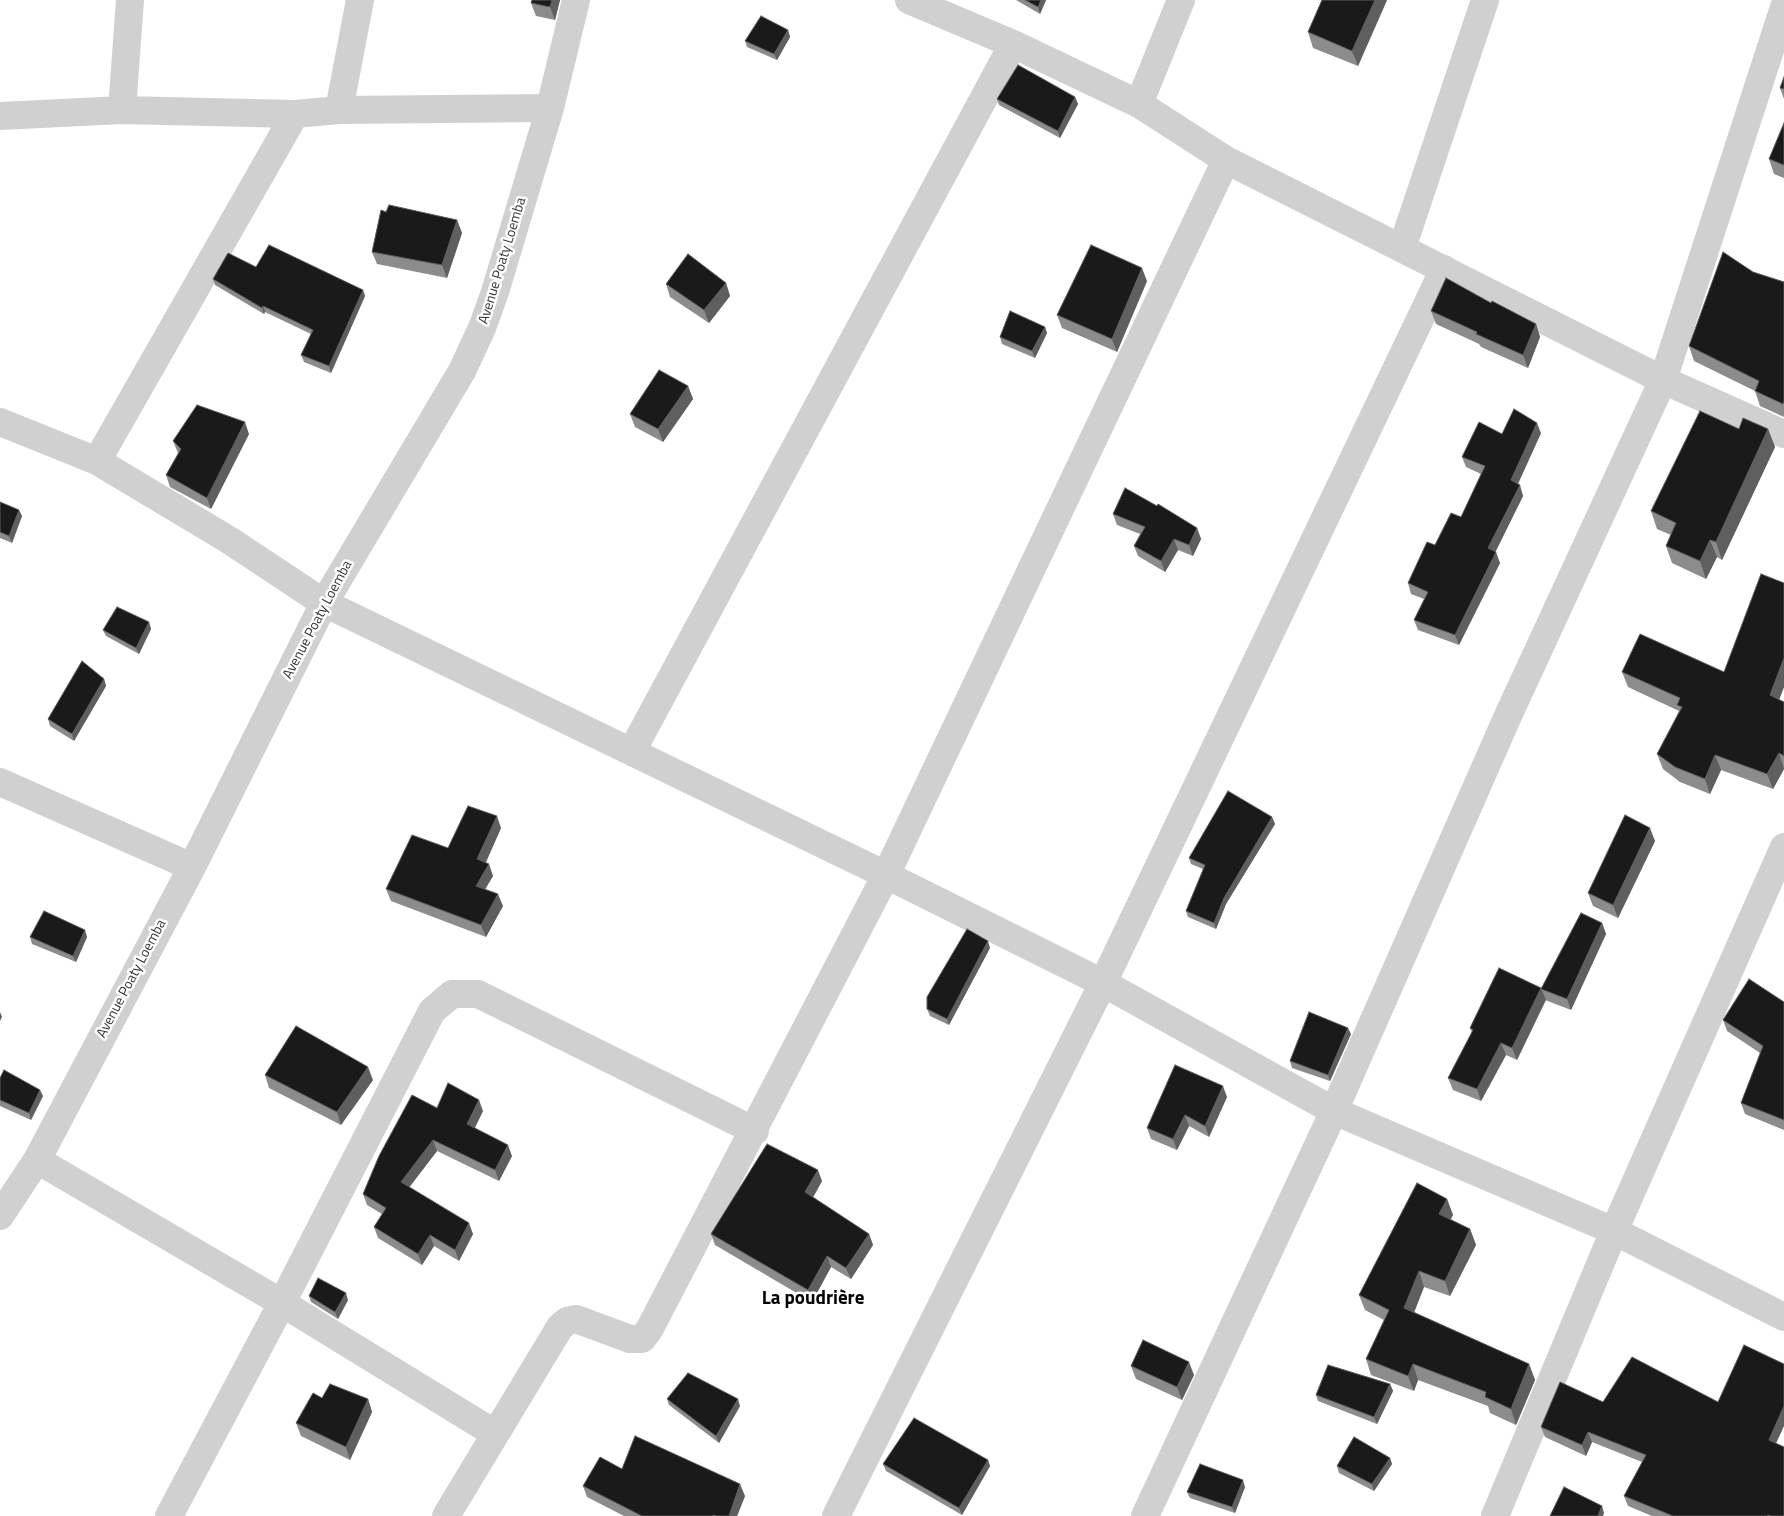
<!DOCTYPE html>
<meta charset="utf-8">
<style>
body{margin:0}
canvas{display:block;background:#fff}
</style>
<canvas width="1784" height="1516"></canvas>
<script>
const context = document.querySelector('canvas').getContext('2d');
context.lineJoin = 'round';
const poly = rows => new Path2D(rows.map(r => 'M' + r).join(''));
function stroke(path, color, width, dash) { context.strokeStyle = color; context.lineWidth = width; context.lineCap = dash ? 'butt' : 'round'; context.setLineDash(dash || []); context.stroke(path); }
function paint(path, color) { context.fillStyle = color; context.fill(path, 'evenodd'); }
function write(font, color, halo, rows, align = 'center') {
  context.font = font + ' "Titillium Web",sans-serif'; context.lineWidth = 5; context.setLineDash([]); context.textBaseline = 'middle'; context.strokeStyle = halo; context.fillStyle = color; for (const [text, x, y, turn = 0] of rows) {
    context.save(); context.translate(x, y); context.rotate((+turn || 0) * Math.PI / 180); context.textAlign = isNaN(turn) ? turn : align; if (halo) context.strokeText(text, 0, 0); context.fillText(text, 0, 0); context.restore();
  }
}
stroke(poly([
 [909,0,1013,44,1139,104,1226,160,1663,380,1784,434],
 [1139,104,1181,0],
 [122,110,130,0],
 [339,110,360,0],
 [0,116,122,110,295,114,339,110,550,108],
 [1402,248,1485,0],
 [0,422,97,461,229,540,324,603,886,875,1103,983,1334,1111,1614,1231,1784,1317],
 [97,461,295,114],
 [632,751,1013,44],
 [0,782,192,867],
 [37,1160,282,1303,494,1433],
 [0,1216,37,1160,192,867,324,603,462,371,482,328,495,292,550,108,576,0],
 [169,1516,282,1303,432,1011,452,994,478,994,755,1131],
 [446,1516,560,1327,567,1321,576,1319,630,1339,642,1339,649,1330,886,875,1226,160],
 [836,1516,1103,983,1444,269],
 [1145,1516,1334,1111,1507,718,1663,380,1784,7],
 [1495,1516,1614,1231,1784,847]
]), '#d0d0d0', 28);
paint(poly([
 [532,0,560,0,555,20,536,16,531,3],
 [1016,0,1046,0,1040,14],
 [1322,0,1387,0,1358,66,1313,48,1308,32],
 [788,30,790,37,777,60,747,47,745,41],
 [1784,77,1784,99,1780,88],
 [1075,97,1078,104,1060,138,999,105,997,99],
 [1784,123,1784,178,1774,174,1769,159],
 [457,220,462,233,447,278,377,264,372,252],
 [256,267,363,290,365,296,331,373,304,362,301,355,311,334,265,312,264,314,215,285,213,279],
 [1753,272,1784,282,1784,417,1760,406,1755,391,1694,361,1689,346],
 [1147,281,1117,352,1062,328,1057,315],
 [726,283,730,296,709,323,670,297,666,284],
 [1491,303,1536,324,1540,337,1528,368,1481,347,1479,344,1436,324,1431,311],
 [1045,327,1047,333,1035,358,1002,344,1000,337],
 [688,386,693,399,663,442,635,427,630,414],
 [1739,429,1768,429,1775,447,1722,560,1717,557,1706,579,1672,563,1666,546,1671,535,1657,529,1651,511],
 [1541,433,1518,484,1523,496,1495,552,1500,563,1459,645,1418,630,1414,620,1424,599,1411,594,1408,583,1435,545,1461,517,1481,474,1466,467,1462,457,1502,434],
 [249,434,211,509,170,487,166,475,178,453,173,441],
 [0,502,19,510,22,516,12,543,0,538],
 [1113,514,1197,528,1201,539,1193,556,1178,550,1165,572,1138,556,1134,546,1140,534,1117,525],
 [1784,583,1784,687,1779,700,1784,702,1784,769,1773,789,1721,770,1710,794,1680,782,1663,769,1657,754,1679,711,1628,687,1622,672,1724,672],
 [149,622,151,629,139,654,106,636,103,630],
 [104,679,106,686,74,741,50,726,48,719],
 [1272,817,1275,824,1226,904,1216,929,1188,917,1186,911,1203,869,1191,864,1189,858],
 [501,828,486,862,493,876,485,889,503,906,486,937,391,901,386,889],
 [1655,841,1618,918,1593,906,1588,893],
 [1602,923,1606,934,1571,1010,1545,1000,1517,1060,1506,1055,1481,1101,1453,1090,1448,1078,1472,1032,1470,1028,1541,988],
 [30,937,87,937,76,962,32,944],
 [990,948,949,1025,930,1016,927,1009],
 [1784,1002,1784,1130,1745,1114,1741,1103,1760,1053,1727,1031,1723,1020],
 [1351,1034,1330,1081,1292,1068,1290,1061],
 [265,1075,373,1080,341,1125,269,1088],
 [0,1078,43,1096,31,1120,0,1106],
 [1227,1097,1209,1137,1189,1126,1177,1150,1151,1139,1147,1128],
 [437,1108,483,1111,475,1128,512,1156,499,1181,437,1151,409,1187,473,1234,459,1261,434,1246,422,1265,378,1238,374,1227,382,1214,367,1205,363,1194],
 [822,1181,813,1197,869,1234,873,1245,851,1279,831,1267,812,1302,715,1245,711,1234],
 [1447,1199,1453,1215,1450,1219,1470,1229,1476,1245,1450,1296,1424,1287,1414,1312,1529,1364,1535,1380,1516,1425,1490,1413,1488,1406,1418,1380,1414,1391,1371,1375,1366,1359,1384,1320,1365,1310,1359,1295],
 [309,1296,348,1300,338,1319,311,1302],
 [1131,1366,1194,1375,1182,1400,1136,1379],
 [1390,1384,1393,1391,1377,1424,1318,1401,1316,1395],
 [322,1398,368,1399,372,1412,350,1460,301,1436,296,1423],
 [667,1399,740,1406,719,1443,669,1405],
 [1603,1402,1776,1443,1784,1516,1652,1516,1628,1506,1624,1496,1642,1462,1592,1442,1586,1456,1545,1437,1541,1427],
 [1390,1458,1392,1464,1374,1491,1339,1473,1337,1466],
 [988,1460,990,1466,962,1515,886,1471,883,1464],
 [622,1469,745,1496,737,1516,624,1516,587,1497,583,1486],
 [1245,1487,1235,1513,1190,1498,1187,1492]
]), '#8c8c8c');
paint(poly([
 [552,0,560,0,555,20,550,7],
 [1041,0,1046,0,1040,14,1038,7],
 [1375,0,1387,0,1358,66,1352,51],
 [788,30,790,37,777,60,774,54],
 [1075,97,1078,104,1060,138,1058,131],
 [457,220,462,233,447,278,442,265],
 [1142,268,1147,281,1117,352,1112,339],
 [726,283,730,296,709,323,704,310],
 [363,290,365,296,331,373,329,366],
 [263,306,265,312,264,314,262,308],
 [1536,324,1540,337,1528,368,1523,355],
 [1045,327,1047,333,1035,358,1032,351],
 [688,386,693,399,663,442,658,429],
 [245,422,249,434,211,509,207,498],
 [1537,423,1541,433,1515,490,1511,480],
 [1768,429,1775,447,1722,560,1716,542],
 [1520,485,1523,496,1492,559,1488,548],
 [19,510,22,516,12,543,9,536],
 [1197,528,1201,539,1193,556,1189,545],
 [1174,539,1178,550,1165,572,1161,561],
 [1710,540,1717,557,1706,579,1700,561],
 [1496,552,1500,563,1459,645,1455,635],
 [149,622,151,629,139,654,136,648],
 [1784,658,1784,687,1775,710,1770,695],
 [104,679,106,686,74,741,72,734],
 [1779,753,1784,769,1773,789,1767,774],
 [1715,755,1721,770,1710,794,1705,779],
 [497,816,501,828,482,871,477,859],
 [1272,817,1275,824,1226,904,1216,929,1214,923,1224,898],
 [1650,828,1655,841,1618,918,1613,905],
 [489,864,493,876,480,898,476,886],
 [498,894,503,906,486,937,481,925],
 [1602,923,1606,934,1571,1010,1567,999],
 [85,930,87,937,76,962,73,956],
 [988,941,990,948,949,1025,947,1019],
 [1541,988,1546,1000,1517,1060,1512,1048],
 [0,1012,2,1017,0,1021],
 [1348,1028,1351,1034,1330,1081,1328,1075],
 [1501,1043,1506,1055,1481,1101,1477,1089],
 [368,1067,373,1080,341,1125,337,1112],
 [1223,1086,1227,1097,1209,1137,1205,1126],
 [40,1090,43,1096,31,1120,29,1113],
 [479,1100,483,1111,471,1135,467,1124],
 [1185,1115,1189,1126,1177,1150,1173,1139],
 [433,1140,437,1151,405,1193,401,1182],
 [508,1145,512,1156,499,1181,495,1170],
 [818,1170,822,1181,810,1203,805,1192],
 [1447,1199,1453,1215,1445,1230,1439,1214],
 [469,1223,473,1234,459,1261,455,1250],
 [1470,1229,1476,1245,1450,1296,1445,1281],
 [869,1234,873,1245,851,1279,846,1268],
 [430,1235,434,1246,422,1265,418,1254],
 [827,1256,831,1267,812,1302,808,1290],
 [1419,1271,1424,1287,1410,1323,1404,1308],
 [346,1293,348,1300,338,1319,335,1312],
 [1189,1362,1194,1375,1182,1400,1177,1387],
 [1413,1364,1418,1380,1414,1391,1408,1376],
 [1529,1364,1535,1380,1516,1425,1511,1409],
 [1390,1384,1393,1391,1377,1424,1374,1417],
 [368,1399,372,1412,350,1460,346,1447],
 [738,1399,740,1406,719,1443,716,1436],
 [1784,1406,1784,1426,1773,1450,1769,1440],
 [1588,1432,1592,1442,1586,1456,1582,1445],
 [1390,1458,1392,1464,1374,1491,1372,1484],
 [988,1460,990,1466,962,1515,959,1508],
 [1243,1480,1245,1487,1235,1513,1232,1507],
 [740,1484,745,1496,737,1516,729,1516],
 [1602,1506,1604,1513,1603,1516,1598,1516]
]), '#5f5f5f');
const building = poly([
 [532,0,552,0,550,7,531,3,532,0],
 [1025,0,1041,0,1038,7,1025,0],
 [1322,0,1375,0,1352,51,1308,32,1322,0],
 [761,16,788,30,774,54,745,41,761,16],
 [1018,65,1075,97,1058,131,997,99,1018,65],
 [1784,77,1784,89,1780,88,1784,77],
 [1784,123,1784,165,1769,159,1784,123],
 [389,205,457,220,442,265,372,252,381,210,386,212,389,205],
 [269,245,363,290,329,366,301,355,313,330,263,306,262,308,213,279,228,253,256,267,269,245],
 [1091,245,1142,268,1112,339,1057,315,1091,245],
 [1723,252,1753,272,1784,282,1784,401,1783,404,1755,391,1759,381,1689,346,1723,252],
 [688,254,726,283,704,310,666,284,688,254],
 [1446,278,1491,303,1492,301,1536,324,1523,355,1476,334,1477,332,1431,311,1446,278],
 [1010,311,1045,327,1032,351,1000,337,1010,311],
 [659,370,688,386,658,429,630,414,659,370],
 [197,405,245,422,207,498,166,475,181,449,173,441,197,405],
 [1514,409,1537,423,1511,480,1520,485,1488,548,1496,552,1455,635,1414,620,1428,592,1408,583,1427,542,1435,545,1451,513,1461,517,1485,466,1462,457,1479,422,1502,434,1514,409],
 [1700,411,1739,429,1743,418,1768,429,1716,542,1710,540,1700,561,1666,546,1676,523,1651,511,1700,411],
 [1125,488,1157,506,1158,504,1197,528,1189,545,1174,539,1161,561,1134,546,1145,527,1113,514,1125,488],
 [0,502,19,510,9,536,0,532,0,502],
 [1761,574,1784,583,1784,658,1770,695,1784,702,1784,756,1779,753,1767,774,1715,755,1705,779,1675,767,1657,754,1682,707,1677,705,1680,698,1622,672,1640,634,1724,672,1761,574],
 [117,607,149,622,136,648,103,630,117,607],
 [82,661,104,679,72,734,48,719,82,661],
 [1228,791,1272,817,1224,898,1214,923,1186,911,1205,865,1189,858,1228,791],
 [468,806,497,816,477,859,489,864,476,886,498,894,481,925,386,889,412,835,448,848,468,806],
 [1625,815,1650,828,1613,905,1588,893,1625,815],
 [44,911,85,930,73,956,30,937,44,911],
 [1581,913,1602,923,1567,999,1541,989,1581,913],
 [967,929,988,941,947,1019,927,1009,927,997,967,929],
 [1499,968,1541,988,1512,1048,1501,1043,1477,1089,1448,1078,1473,1030,1470,1028,1499,968],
 [1749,979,1784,1002,1784,1120,1741,1103,1763,1046,1723,1020,1749,979],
 [1309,1012,1348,1028,1328,1075,1290,1061,1309,1012],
 [296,1026,368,1067,337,1112,265,1075,296,1026],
 [1175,1065,1223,1086,1205,1126,1185,1115,1173,1139,1147,1128,1175,1065],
 [4,1070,40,1090,29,1113,0,1100,0,1078,4,1070],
 [448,1083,479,1100,467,1124,508,1145,495,1170,433,1140,401,1182,469,1223,455,1250,430,1235,418,1254,374,1227,386,1208,363,1194,379,1156,412,1095,437,1108,448,1083],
 [767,1144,818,1170,805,1192,869,1234,846,1268,827,1256,808,1290,711,1234,767,1144],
 [1417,1183,1447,1199,1439,1214,1470,1229,1445,1281,1419,1271,1404,1308,1529,1364,1511,1409,1485,1397,1486,1392,1413,1364,1408,1376,1366,1359,1389,1310,1359,1295,1417,1183],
 [318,1278,346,1293,335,1312,309,1296,318,1278],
 [1143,1340,1189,1362,1177,1387,1131,1366,1143,1340],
 [1744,1345,1784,1364,1784,1406,1769,1440,1784,1447,1784,1516,1771,1516,1768,1515,1767,1516,1673,1516,1624,1496,1646,1455,1588,1432,1582,1445,1541,1427,1560,1382,1603,1402,1632,1357,1718,1402,1744,1345],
 [1328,1365,1390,1384,1374,1417,1316,1395,1328,1365],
 [688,1373,738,1399,716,1436,667,1399,688,1373],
 [330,1384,368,1399,346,1447,296,1423,313,1393,322,1398,330,1384],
 [914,1418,988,1460,959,1508,883,1464,914,1418],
 [635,1436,740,1484,729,1516,717,1516,713,1515,713,1516,642,1516,583,1486,600,1457,622,1469,635,1436],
 [1354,1437,1390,1458,1372,1484,1337,1466,1354,1437],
 [1200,1464,1243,1480,1232,1507,1187,1492,1200,1464],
 [1564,1487,1602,1506,1598,1516,1550,1516,1564,1487]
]);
paint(building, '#1a1a1a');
stroke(building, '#5f5f5f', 1);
write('14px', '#333', '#fff', [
 ["Avenue Poaty Loemba",503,261,-73],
 ["Avenue Poaty Loemba",318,620,-62],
 ["Avenue Poaty Loemba",132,979,-62]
]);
write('bold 19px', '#000', '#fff', [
 ["La poudrière",813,1299]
]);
</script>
